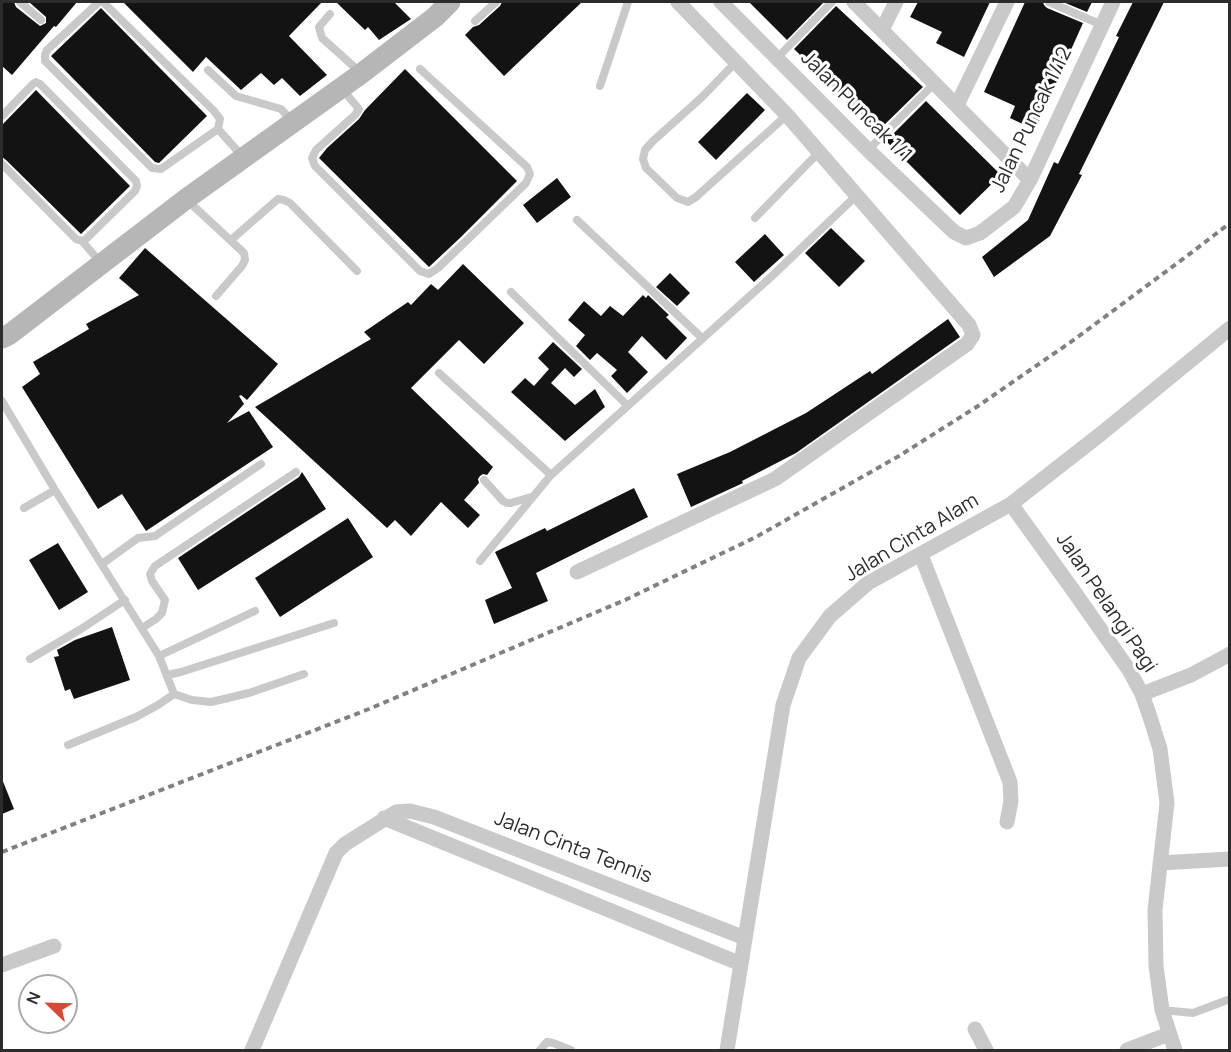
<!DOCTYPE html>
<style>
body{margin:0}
#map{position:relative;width:1231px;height:1052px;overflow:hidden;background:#fff;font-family:Manrope,sans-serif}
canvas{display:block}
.frame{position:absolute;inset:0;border:3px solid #2c2c2c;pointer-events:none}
.north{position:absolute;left:18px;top:974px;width:60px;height:60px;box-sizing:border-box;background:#fff;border:2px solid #ababab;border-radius:50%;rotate:293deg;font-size:16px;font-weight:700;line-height:24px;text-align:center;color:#2c2c2c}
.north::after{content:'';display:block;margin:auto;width:21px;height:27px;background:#d74839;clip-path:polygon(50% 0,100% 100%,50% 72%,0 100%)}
</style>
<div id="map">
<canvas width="1231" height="1052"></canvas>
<div class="frame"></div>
<div class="north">N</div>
</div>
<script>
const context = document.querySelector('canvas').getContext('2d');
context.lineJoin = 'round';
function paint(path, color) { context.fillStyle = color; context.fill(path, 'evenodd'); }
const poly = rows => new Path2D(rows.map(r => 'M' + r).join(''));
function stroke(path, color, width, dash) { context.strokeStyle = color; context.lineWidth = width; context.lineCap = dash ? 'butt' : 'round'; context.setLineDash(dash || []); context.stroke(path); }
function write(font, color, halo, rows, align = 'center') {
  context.font = font + ' Manrope,sans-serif'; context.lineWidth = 6; context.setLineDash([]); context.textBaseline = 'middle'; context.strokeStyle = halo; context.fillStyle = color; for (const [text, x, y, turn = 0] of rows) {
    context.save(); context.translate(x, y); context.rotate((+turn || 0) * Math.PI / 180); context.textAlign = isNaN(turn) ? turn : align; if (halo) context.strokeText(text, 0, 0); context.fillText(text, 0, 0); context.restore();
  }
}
paint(poly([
 [2,2,14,2,16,7,40,26,46,23,46,17,29,2,77,2,56,27,54,26,12,75,2,66],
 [123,2,322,2,289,36,327,75,300,96,282,78,274,85,261,73,241,90,206,57,193,72],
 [336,2,394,2,411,19,379,40,368,27,365,30],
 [502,2,582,2,504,76,465,35,473,27,479,25,500,6],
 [749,2,824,2,787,40],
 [918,2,990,2,964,57,936,43,942,32,910,17],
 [1025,2,1043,2,1044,5,1047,8,1083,23,1035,130,1010,118,1015,106,984,92],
 [1063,2,1092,2,1087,12],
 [1133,2,1164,2,1079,174,1082,175,1050,236,994,277,982,257,1028,220,1054,162,1058,164,1119,37,1116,36],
 [836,6,923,87,878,131,794,49],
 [101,8,207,116,159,163,155,162,51,56],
 [405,69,517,181,461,237,429,267,319,158,327,148,359,119,365,110],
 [36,90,130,186,81,234,6,160,2,157,2,125],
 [747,93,765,110,716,160,698,142],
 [926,101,1001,175,960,215,886,141],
 [557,178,571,197,537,223,523,205],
 [831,228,865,261,839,287,805,253],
 [765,234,784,255,754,282,735,262],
 [145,248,278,364,247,400,241,395,239,396,244,404,227,423,249,411,273,447,146,531,122,494,98,509,22,387,40,374,33,362,89,329,86,324,139,295,119,278],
 [463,264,524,323,484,364,459,340,411,388,493,467,487,475,483,474,480,476,478,479,479,483,464,500,480,515,468,528,441,502,411,536,395,520,387,528,255,407,371,339,364,332,408,302,411,305,431,284,438,290],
 [670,273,690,293,677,306,656,287],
 [643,295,646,298,648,295,669,315,666,317,687,338,666,360,642,336,628,352,648,372,627,393,611,376,617,370,597,353,590,360,576,346,585,335,568,320,584,301,601,316,610,306,623,316],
 [948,319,960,337,796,453,742,481,743,483,691,507,677,474,730,452,806,413,870,371,872,374],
 [553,342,582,369,574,377,565,368,551,383,575,405,595,389,605,407,565,441,511,392,525,378,534,386,549,369,538,358],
 [302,472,326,509,198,590,178,558,299,477],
 [634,488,648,517,536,573,548,601,494,624,485,600,512,588,495,552,545,528,547,531],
 [348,518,373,557,280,617,255,578],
 [58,543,88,592,59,610,29,560],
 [112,627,130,680,74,699,70,689,65,691,54,657,59,656,57,650,75,640],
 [2,779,14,809,2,814]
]), '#131313');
stroke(poly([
 [20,2,41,20],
 [99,2,47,50,45,55,45,61,152,168,161,169,218,129,220,119,214,111,103,2],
 [1049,2,1102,25],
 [330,14,319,27,322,38,361,73],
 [475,21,496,2],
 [777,58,832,2],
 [735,63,702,97,653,141,645,150,643,159,646,168,677,198,688,202,696,197,787,115],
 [208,70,236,96,281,109,292,121],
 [600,86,628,2],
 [342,89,359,109,355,115,316,150,312,158,315,166,420,271,429,274,438,268,526,183,530,174,527,167,420,69],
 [2,116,33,84,36,82,40,84,136,181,137,186,135,191,86,239,82,241,76,239,2,164],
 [218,129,242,156],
 [868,150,935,83],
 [187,200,244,253,245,260,242,266,216,296],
 [755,218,819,152],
 [577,220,702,338],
 [231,240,278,199,284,200,290,203,357,271],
 [82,241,100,262],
 [511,292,628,406],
 [439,373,551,475],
 [2,401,55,490,159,656,174,694],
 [484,480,503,501,507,503,511,503,531,497],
 [24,508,55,490],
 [480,561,551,475,772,276,857,195],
 [102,564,138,538,155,536,261,464],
 [142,628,156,619,162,613,165,600,152,581,150,574,155,566,296,472],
 [159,656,255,611],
 [30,659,81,629,125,600],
 [167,675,181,672,334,623],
 [174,694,192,700,211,702,249,693,304,674],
 [68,745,136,717,158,705,174,694],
 [1162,1010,1193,1013,1230,999],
 [540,1050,547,1042,553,1043,571,1050]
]), '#c9c9c9', 8);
stroke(poly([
 [721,2,868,150,954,232,966,238,980,233,1014,207,1030,180,1113,2],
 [854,2,1030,180],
 [882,30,896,2],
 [957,105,1007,2],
 [1011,504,1075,593,1129,670,1142,694,1150,717,1160,749,1167,803,1155,910,1156,966,1162,1010,1175,1050],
 [921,555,1010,782,1011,801,1007,822],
 [577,572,775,479,967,344,973,335,969,325,787,115,678,2],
 [1142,694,1191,675,1230,654],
 [384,818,741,964],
 [1160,863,1230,859],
 [2,965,54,946],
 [975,1029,986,1050],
 [252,1050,336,853,345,844,396,812,410,811,434,817,745,938],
 [727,1050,783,705,799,658,830,616,868,583,1011,504,1102,433,1230,328],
 [1127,1050,1169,1034]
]), '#c9c9c9', 15);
stroke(poly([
 [2,338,10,334,186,199,362,73,435,17,450,2]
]), '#b6b6b6', 21);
stroke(poly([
 [2,852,369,709,625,600,756,537,899,456,978,406,1075,339,1187,256,1230,223]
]), '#818181', 4, [6, 4.5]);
write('20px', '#2c2c2c', '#fff', [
 ["Jalan Puncak 1/1",856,107,45],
 ["Jalan Puncak 1/12",1032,120,-64],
 ["Jalan Cinta Alam",912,538,-31],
 ["Jalan Pelangi Pagi",1106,603,56],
 ["Jalan Cinta Tennis",573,848,21]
]);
</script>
